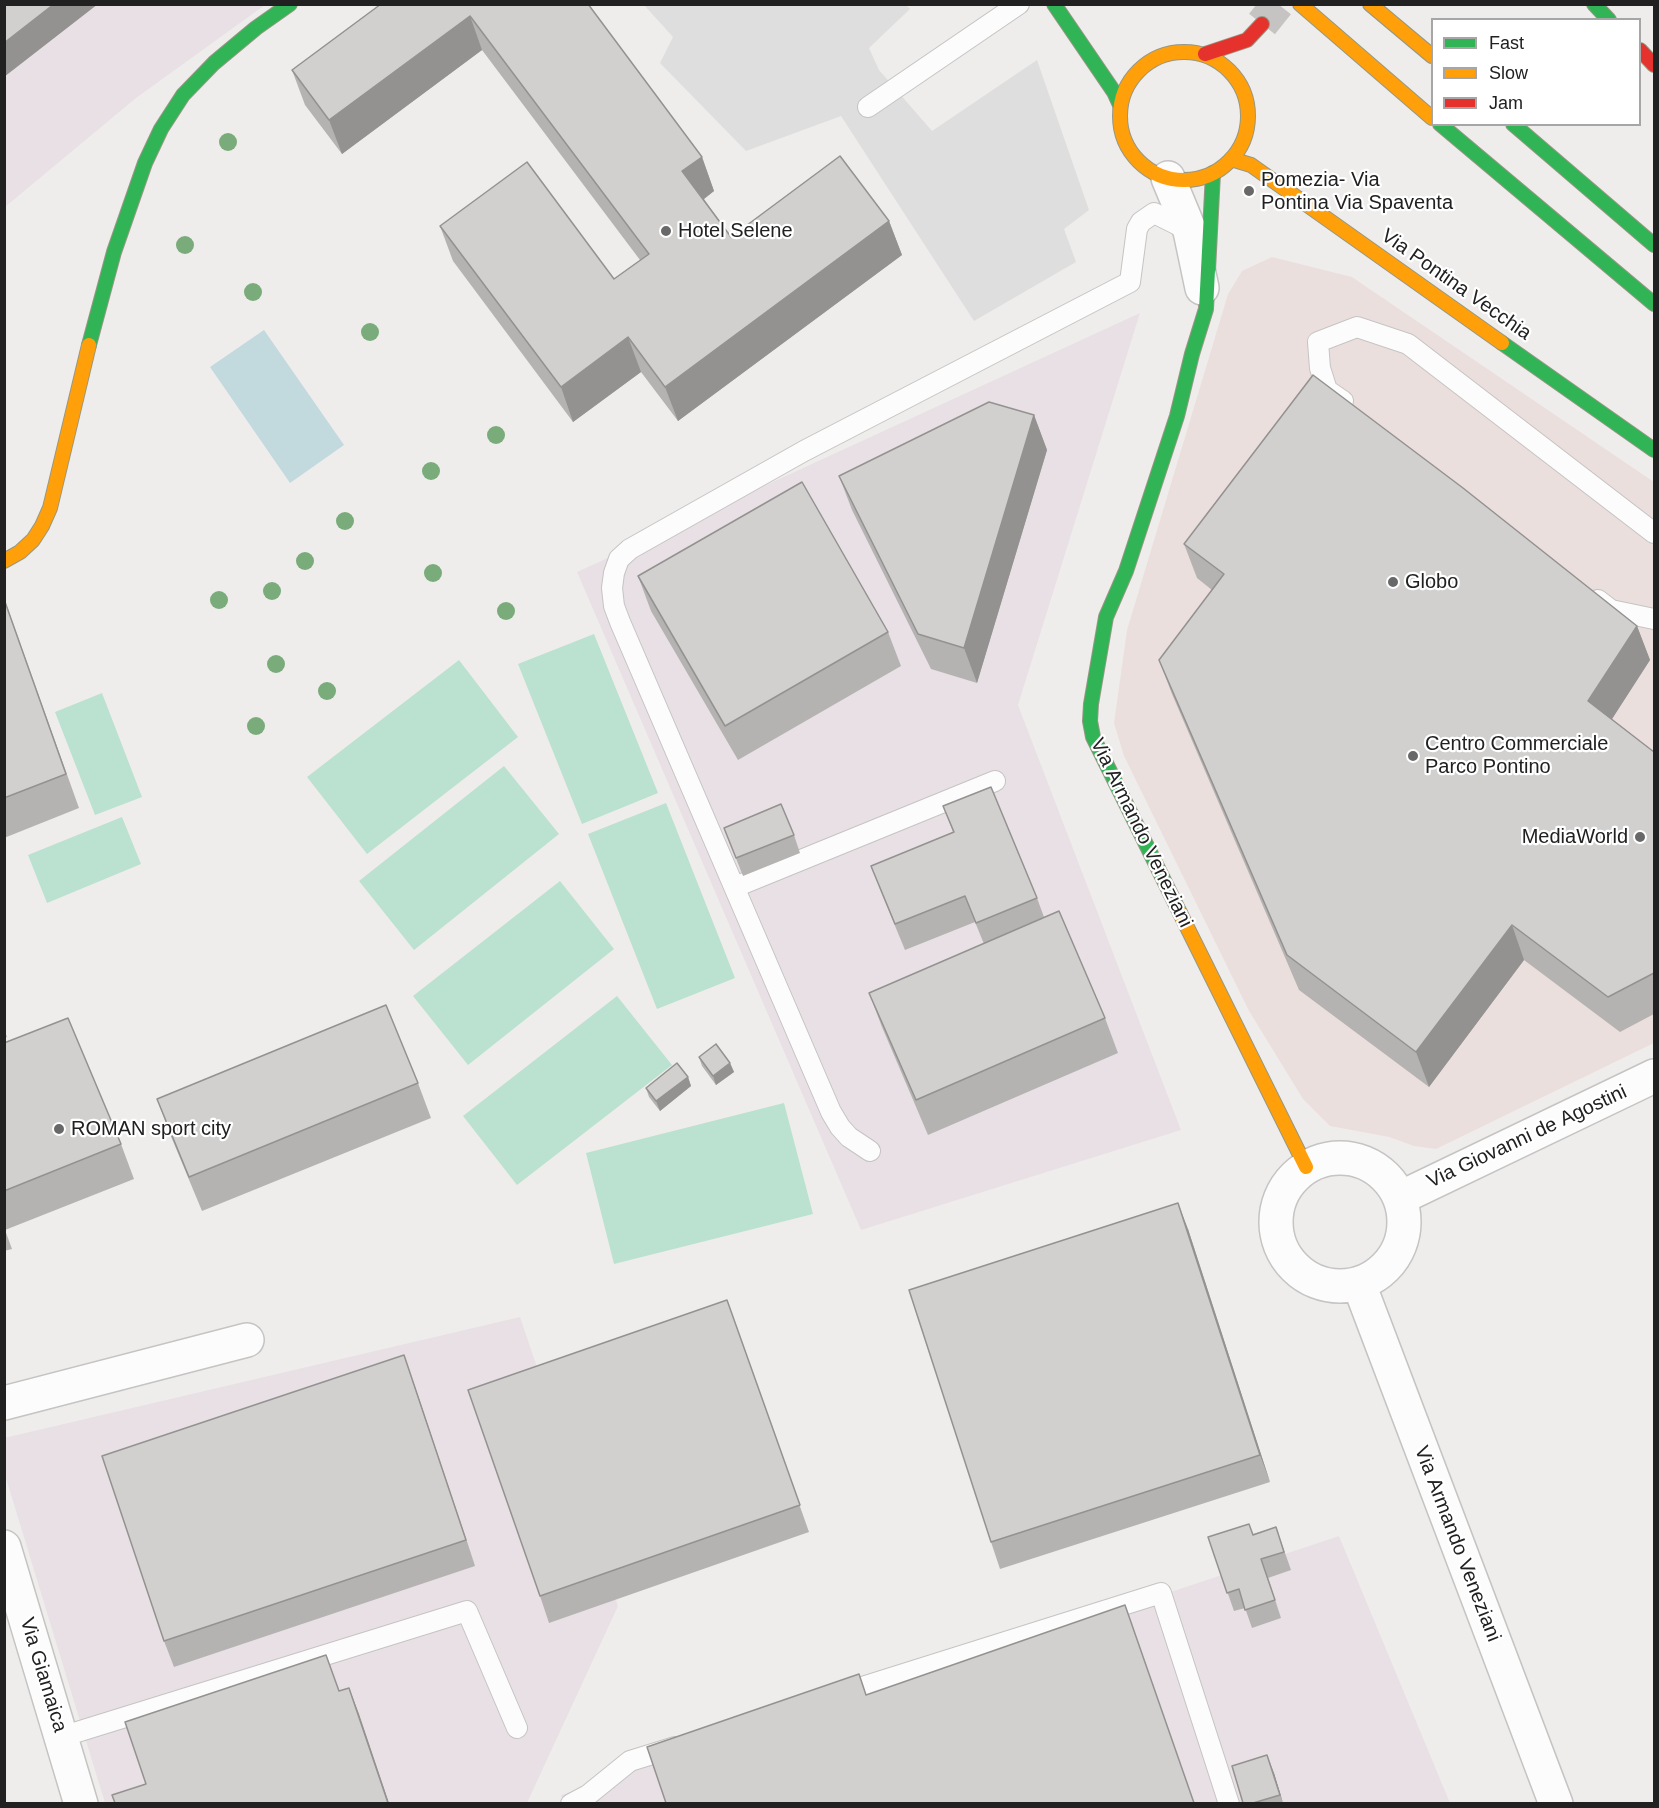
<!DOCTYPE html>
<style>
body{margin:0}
#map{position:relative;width:1659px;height:1808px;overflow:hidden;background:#efedeb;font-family:Helvetica,sans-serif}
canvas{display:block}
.frame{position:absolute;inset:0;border:6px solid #212121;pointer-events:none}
.legend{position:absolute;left:1431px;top:18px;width:210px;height:108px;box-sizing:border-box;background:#fff;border:2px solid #a6a6a6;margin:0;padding:8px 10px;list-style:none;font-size:18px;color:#212121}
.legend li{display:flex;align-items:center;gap:12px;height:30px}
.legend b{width:30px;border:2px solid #a6a6a6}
</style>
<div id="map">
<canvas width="1659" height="1808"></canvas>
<div class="frame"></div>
<ul class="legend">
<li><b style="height:8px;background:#30b455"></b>Fast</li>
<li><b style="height:8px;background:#ff9f0a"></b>Slow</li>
<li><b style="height:8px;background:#e5322d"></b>Jam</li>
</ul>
</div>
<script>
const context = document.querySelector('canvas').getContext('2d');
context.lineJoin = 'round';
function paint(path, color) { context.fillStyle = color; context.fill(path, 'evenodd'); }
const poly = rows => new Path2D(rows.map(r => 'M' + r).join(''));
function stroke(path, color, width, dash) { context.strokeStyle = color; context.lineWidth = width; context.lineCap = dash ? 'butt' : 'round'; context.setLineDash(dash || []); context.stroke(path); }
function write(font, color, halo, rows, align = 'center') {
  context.font = font + ' Helvetica,sans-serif'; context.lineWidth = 4.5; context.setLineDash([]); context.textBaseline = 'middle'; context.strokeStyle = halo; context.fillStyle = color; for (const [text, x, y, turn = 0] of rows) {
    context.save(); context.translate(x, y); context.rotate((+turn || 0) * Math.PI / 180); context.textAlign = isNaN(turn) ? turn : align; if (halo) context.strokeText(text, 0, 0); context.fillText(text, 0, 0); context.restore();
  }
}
paint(poly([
 [1272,257,1352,277,1654,482,1654,1043,1436,1149,1414,1146,1389,1137,1330,1126,1303,1099,1249,1011,1124,756,1114,723,1127,630,1228,294,1242,271]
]), '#ebdfde');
paint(poly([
 [5,5,265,5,136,98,5,207],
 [1140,313,1018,705,1181,1130,861,1230,577,572],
 [520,1317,618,1606,527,1803,105,1803,5,1475,4,1438],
 [1339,1536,1450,1803,564,1804,561,1795]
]), '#e8e0e5');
paint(poly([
 [594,634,658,793,582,824,518,664],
 [459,660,518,737,367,854,307,777],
 [102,693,142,797,95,815,55,712],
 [504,766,559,834,414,950,359,881],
 [666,803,735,978,657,1009,588,834],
 [122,817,141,864,47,903,28,855],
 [560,881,614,949,468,1065,413,996],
 [617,996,672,1065,517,1185,463,1116],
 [784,1103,813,1214,614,1264,586,1153]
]), '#bbe1d0');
paint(poly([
 [644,5,906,5,910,9,869,48,879,70,932,131,1037,60,1089,210,1064,229,1076,262,974,321,841,116,746,151,660,63,673,37]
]), '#dfdede');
paint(poly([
 [264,330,344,445,290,483,210,367]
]), '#c2d9de');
stroke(poly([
 [1262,24,1278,4]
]), '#c6c4c3', 33, [33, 16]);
const lane = poly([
 [868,107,1019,4],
 [1343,401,1327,390,1320,368,1318,342,1357,327,1408,344,1654,533],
 [1598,600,1611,610,1654,619],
 [735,887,995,781],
 [870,1151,849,1137,840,1127,831,1112,620,622,614,606,612,588,614,573,619,559,630,549,804,451,1130,282,1137,229,1141,222,1154,213,1190,231],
 [840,1694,1161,1593,1229,1804],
 [61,1737,467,1611,517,1728],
 [571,1804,588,1795,630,1761,675,1747]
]);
const street = poly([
 [1168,178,1190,231,1202,288],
 '1276 1222a64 64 0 1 1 128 0a64 64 0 1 1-128 0Z',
 [1400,1198,1654,1076],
 [1359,1284,1556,1804],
 [4,1403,247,1340],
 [4,1547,81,1804]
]);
const fast = poly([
 [1054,4,1114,92,1120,105],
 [1594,4,1609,20],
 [1440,124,1654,304],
 [1513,124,1654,245],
 [1502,343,1654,450],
 [89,345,114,252,145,163,161,129,183,95,214,63,256,28,290,4],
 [1180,913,1093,737,1090,721,1091,704,1106,617,1126,571,1177,416,1192,354,1206,309,1213,173]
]);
const slow = poly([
 [1300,4,1432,118],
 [1370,4,1432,56],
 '1120 116a64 64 0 1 1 128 0a64 64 0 1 1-128 0Z',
 [1231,159,1251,165,1502,343],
 [4,561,20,552,33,540,42,526,50,508,89,345],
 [1180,913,1306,1167]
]);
const jam = poly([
 [1640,50,1654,65],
 [1205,54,1247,40,1262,24]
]);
stroke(lane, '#c5c4c3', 22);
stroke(street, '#c5c4c3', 36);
stroke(fast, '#969784', 16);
stroke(slow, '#969784', 16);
stroke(jam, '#969784', 16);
stroke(lane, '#fdfcfc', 20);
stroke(street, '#fdfcfc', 33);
stroke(fast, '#30b455', 14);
stroke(slow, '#ff9f0a', 14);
stroke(jam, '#e5322d', 14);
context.fillStyle = '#79ac7a';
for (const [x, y] of [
 [228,142],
 [185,245],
 [253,292],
 [370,332],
 [496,435],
 [431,471],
 [345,521],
 [305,561],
 [433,573],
 [272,591],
 [219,600],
 [506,611],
 [276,664],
 [327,691],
 [256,726]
]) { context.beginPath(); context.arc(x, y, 9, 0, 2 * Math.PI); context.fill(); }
paint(poly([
 [381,4,588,4,702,157,714,191,704,199,731,237,889,221,902,255,678,421,641,372,573,422,453,261,440,226,614,279,640,260,482,50,342,154,305,105,292,70],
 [1034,415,1047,450,977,683,931,669,852,510,839,476],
 [1184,544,1637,626,1650,660,1612,719,1654,752,1654,1014,1620,1032,1524,960,1429,1087,1299,990,1172,694,1159,660,1212,590,1197,578],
 [638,576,888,632,901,666,738,760,651,611],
 [4,598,79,808,4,838],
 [943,806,1037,898,1044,917,1105,1018,1118,1053,928,1135,882,1027,869,993,984,944,975,922,905,950,881,892,871,866,953,832],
 [724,828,794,835,800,853,743,876],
 [4,1029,7,1037,4,1038],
 [4,1043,121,1144,134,1179,5,1230,12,1249,4,1251],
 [699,1057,730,1063,734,1072,716,1085,702,1066],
 [688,1077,691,1086,660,1111,649,1097,646,1088],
 [418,1083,431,1118,202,1211,170,1134,157,1099],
 [1188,1229,1270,1482,1000,1569,991,1542],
 [727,1300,809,1532,549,1623,540,1596],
 [413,1381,475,1566,174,1667,164,1641],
 [1276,1527,1291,1570,1268,1578,1281,1618,1252,1628,1245,1608,1234,1611,1208,1537,1253,1534],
 [1274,1773,1283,1803,1243,1803]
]), '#b5b3b1');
paint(poly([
 [54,4,98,4,4,77,4,43],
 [470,16,482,50,342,154,329,120],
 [702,157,714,191,695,206,682,171],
 [889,221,902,255,678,421,665,387],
 [628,337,641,372,573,422,561,387],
 [1034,415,1047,450,977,683,964,648],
 [1637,626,1650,660,1601,736,1588,701],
 [1512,925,1524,960,1429,1087,1416,1052],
 [730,1063,734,1072,716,1085,713,1076],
 [688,1077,691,1086,660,1111,656,1101],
 [1178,1203,1188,1229,1270,1482,1260,1455],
 [404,1355,413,1381,475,1566,466,1540],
 [349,1688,359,1714,389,1803,388,1803],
 [1267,1755,1274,1773,1283,1803,1280,1795]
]), '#939290');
const building = poly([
 [4,4,54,4,4,43,4,4],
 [381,4,588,4,702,157,682,171,731,237,840,156,889,221,665,387,628,337,561,387,440,226,527,162,614,279,649,254,470,16,329,120,292,70,381,4],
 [1313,375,1463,488,1637,626,1588,701,1654,752,1654,973,1608,997,1512,925,1416,1052,1287,955,1159,660,1224,574,1184,544,1313,375],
 [989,402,1034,415,964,648,918,634,839,476,989,402],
 [802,482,888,632,725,726,638,576,802,482],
 [4,599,66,774,4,798,4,599],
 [991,787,1037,898,976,923,965,896,895,924,871,866,954,832,943,806,991,787],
 [781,804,794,835,736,858,724,828,781,804],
 [1059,911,1105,1018,916,1100,869,993,1059,911],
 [386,1005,418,1083,189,1177,157,1099,386,1005],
 [68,1018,121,1144,4,1191,4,1043,68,1018],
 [716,1044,730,1063,713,1076,699,1057,716,1044],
 [677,1063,688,1077,656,1101,646,1088,677,1063],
 [1178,1203,1260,1455,991,1542,909,1290,1178,1203],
 [727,1300,800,1505,540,1596,468,1390,727,1300],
 [404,1355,466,1540,164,1641,102,1456,404,1355],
 [1249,1524,1253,1535,1276,1527,1284,1552,1261,1559,1275,1600,1245,1610,1239,1589,1227,1593,1208,1537,1249,1524],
 [1125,1605,1194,1803,666,1803,647,1747,859,1674,866,1695,1125,1605],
 [326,1655,339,1691,349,1688,388,1803,115,1803,112,1795,146,1784,125,1722,326,1655],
 [1267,1755,1280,1795,1253,1803,1243,1803,1232,1766,1267,1755]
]);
paint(building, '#d2d0ce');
stroke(building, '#939290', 1.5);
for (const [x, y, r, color] of [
 [1249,191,6,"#696868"],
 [666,231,6,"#696868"],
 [1393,582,6,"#696868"],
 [1413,756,6,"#696868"],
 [1640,837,6,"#696868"],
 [59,1129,6,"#696868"]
]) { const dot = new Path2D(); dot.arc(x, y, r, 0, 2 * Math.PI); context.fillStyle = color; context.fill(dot); stroke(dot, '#fff', 2); }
write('20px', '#212121', '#fff', [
 ["Pomezia- Via",1261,180],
 ["Pontina Via Spaventa",1261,203],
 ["Hotel Selene",678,231],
 ["Globo",1405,582],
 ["Centro Commerciale",1425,744],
 ["Parco Pontino",1425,767],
 ["MediaWorld",1628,837,"right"],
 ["ROMAN sport city",71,1129]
], 'left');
write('20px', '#212121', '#fff', [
 ["Via Pontina Vecchia",1456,285,35],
 ["Via Armando Veneziani",1141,833,64],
 ["Via Giovanni de Agostini",1527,1137,-25],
 ["Via Armando Veneziani",1457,1544,69],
 ["Via Giamaica",43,1675,73]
]);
</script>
